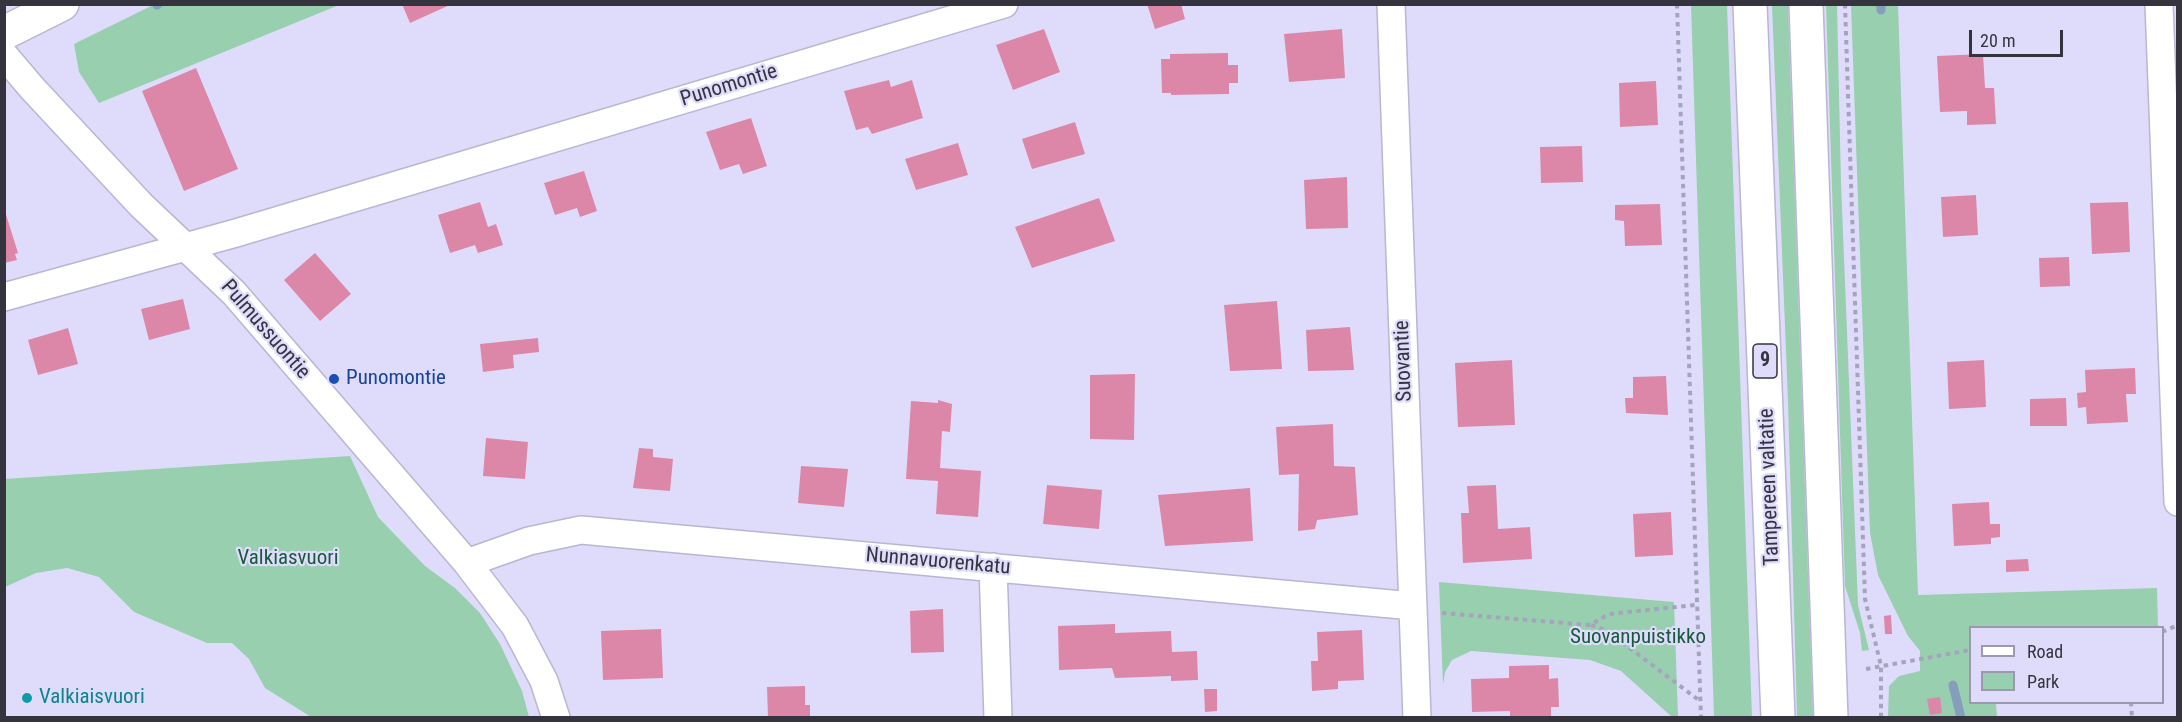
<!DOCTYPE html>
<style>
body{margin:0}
#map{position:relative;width:2182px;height:722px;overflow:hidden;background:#dfdcfb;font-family:"Roboto Condensed",sans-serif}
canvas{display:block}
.frame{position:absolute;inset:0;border:6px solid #34333e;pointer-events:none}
.legend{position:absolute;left:1969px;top:626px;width:195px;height:78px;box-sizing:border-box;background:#dfdcfb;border:2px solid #9b98af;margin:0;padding:8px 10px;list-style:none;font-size:18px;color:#34333e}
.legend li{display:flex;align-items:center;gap:12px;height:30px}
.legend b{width:30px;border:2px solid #9b98af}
.scale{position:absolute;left:1969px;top:30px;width:94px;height:27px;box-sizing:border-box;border:3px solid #34333e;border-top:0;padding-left:8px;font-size:18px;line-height:21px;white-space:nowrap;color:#34333e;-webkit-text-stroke:4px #dfdcfb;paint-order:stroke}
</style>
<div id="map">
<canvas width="2182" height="722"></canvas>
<div class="frame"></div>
<ul class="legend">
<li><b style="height:8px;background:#fff"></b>Road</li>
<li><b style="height:16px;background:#98cfaf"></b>Park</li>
</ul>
<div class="scale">20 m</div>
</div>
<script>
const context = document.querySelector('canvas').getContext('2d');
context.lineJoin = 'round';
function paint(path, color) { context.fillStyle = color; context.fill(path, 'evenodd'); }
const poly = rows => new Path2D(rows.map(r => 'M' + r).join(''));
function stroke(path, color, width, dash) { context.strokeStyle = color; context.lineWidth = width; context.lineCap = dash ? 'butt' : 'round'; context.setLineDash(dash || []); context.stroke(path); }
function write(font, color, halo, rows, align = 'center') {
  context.font = font + ' "Roboto Condensed",sans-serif'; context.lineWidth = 4.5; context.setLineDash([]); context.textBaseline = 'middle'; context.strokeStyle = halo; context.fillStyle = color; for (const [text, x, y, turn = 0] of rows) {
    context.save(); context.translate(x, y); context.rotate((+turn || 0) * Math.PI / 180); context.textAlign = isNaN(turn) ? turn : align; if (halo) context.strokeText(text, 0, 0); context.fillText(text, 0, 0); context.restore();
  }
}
paint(poly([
 [153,5,153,4,339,5,99,103,79,72,74,44],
 [1691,5,1727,5,1752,717,1714,717],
 [1772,5,1788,5,1813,717,1797,717,1788,401],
 [1826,5,1837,5,1841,183,1858,605,1869,650,1862,651,1860,633,1845,586],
 [1851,5,1898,5,1918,595,2157,588,2158,627,1970,628,1970,702,1996,703,1997,717,1888,717,1889,686,1899,676,1920,671,1920,651,1908,636,1878,575,1870,533],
 [350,456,378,517,425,566,455,588,480,613,500,644,522,691,529,717,311,717,265,688,249,659,232,643,207,643,134,612,99,577,67,568,36,573,5,587,5,479],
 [1439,582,1674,602,1678,717,1672,717,1621,671,1590,660,1471,651,1452,660,1445,672,1443,685]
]), '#98cfaf');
stroke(poly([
 [157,5,158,4],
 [1881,10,1881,4],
 [1953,685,1961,718]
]), '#849ebc', 9);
paint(poly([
 [402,4,452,4,410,23],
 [1147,4,1181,4,1185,19,1155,29],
 [1044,29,1060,72,1013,90,996,45],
 [1342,29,1345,78,1289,82,1284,34],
 [1228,53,1228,65,1238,65,1238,83,1229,83,1229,94,1171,95,1171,93,1162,93,1161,59,1170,59,1170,54],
 [1983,54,1985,88,1994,88,1996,124,1967,125,1967,111,1940,112,1937,56],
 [196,68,238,169,184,191,142,91],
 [889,80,891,87,912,80,923,118,872,134,868,127,856,130,844,91],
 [1656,81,1658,125,1620,127,1619,83],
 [751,118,767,166,743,174,739,164,720,170,706,132],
 [1075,122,1085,154,1032,169,1022,139],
 [958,143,968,175,916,190,905,159],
 [1582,146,1583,182,1541,183,1540,147],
 [584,171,597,211,580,217,577,208,555,215,544,183],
 [1347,177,1348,228,1306,229,1304,180],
 [1976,195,1978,235,1943,237,1941,197],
 [1099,198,1115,241,1032,268,1015,227],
 [480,202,488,227,496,224,503,245,478,253,475,245,450,253,438,215],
 [2128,202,2130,252,2092,254,2090,203],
 [1660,204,1662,245,1625,246,1624,221,1615,220,1615,205],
 [4,208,18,253,15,254,17,260,4,263],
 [315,253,351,294,320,321,284,280],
 [2069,257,2070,286,2040,287,2039,258],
 [183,299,190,329,149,340,141,309],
 [1277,301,1282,369,1230,371,1224,305],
 [1350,327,1354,370,1308,371,1306,330],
 [68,328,78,364,38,375,28,340],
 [538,338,539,352,513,355,514,368,483,372,480,344],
 [1512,360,1515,425,1458,427,1455,363],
 [1984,360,1986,407,1949,409,1947,362],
 [2135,368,2136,394,2126,394,2128,422,2087,424,2086,407,2078,408,2077,393,2086,392,2085,370],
 [1135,374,1134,440,1090,439,1090,375],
 [1666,376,1668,415,1626,413,1625,398,1633,398,1633,377],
 [2066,398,2067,426,2030,426,2030,399],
 [938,400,952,404,950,432,942,431,940,468,981,471,978,517,936,514,938,481,906,479,911,401,938,403],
 [1333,424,1334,466,1355,467,1358,515,1317,520,1315,529,1298,531,1299,474,1279,475,1276,427],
 [486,438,528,442,525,479,483,476],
 [639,448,653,449,653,457,673,459,670,491,633,488],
 [801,466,848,469,844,507,798,503],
 [1047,485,1102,490,1099,529,1043,524],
 [1496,485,1498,529,1530,527,1532,559,1463,563,1461,513,1469,513,1467,486],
 [1250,488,1253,541,1165,546,1158,495],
 [1989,502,1990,524,2000,524,2000,537,1991,538,1991,544,1954,546,1952,504],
 [1671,512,1673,555,1635,557,1633,514],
 [2028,559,2029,571,2006,572,2006,560],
 [943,609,944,652,911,653,910,611],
 [1891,615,1892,634,1885,634,1884,616],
 [1115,624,1115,633,1171,631,1172,652,1197,651,1198,680,1171,681,1171,676,1115,678,1112,668,1059,670,1058,626],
 [661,629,663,678,603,680,601,631],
 [1362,630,1364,680,1338,681,1338,689,1312,691,1311,661,1318,661,1317,632],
 [1549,665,1549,679,1558,678,1559,707,1551,707,1551,718,1510,718,1510,711,1472,712,1471,679,1509,678,1509,666],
 [805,686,805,705,810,705,810,718,768,718,767,687],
 [1204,689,1217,689,1217,711,1205,712],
 [1940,697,1942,713,1930,715,1927,699]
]), '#dc87a8');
const street = poly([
 [1391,4,1417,718],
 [2159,4,2178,502],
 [4,55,32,88,141,205,234,293,467,563,515,626,544,681,556,718],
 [4,297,236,233,1004,4],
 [467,563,529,541,581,530,1413,606],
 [993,567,998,718]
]);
const secondary = poly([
 [4,33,62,4]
]);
const highway = poly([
 [1750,4,1778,718],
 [1806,4,1831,718]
]);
stroke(street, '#b9b5d3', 30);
stroke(secondary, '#b9b5d3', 36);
stroke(highway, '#b9b5d3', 36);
stroke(poly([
 [1677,4,1701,718],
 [1845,4,1865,599,1881,666,1881,718],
 [1442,613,1590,625,1609,614,1695,605],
 [1591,625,1607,631,1700,701],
 [2162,632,2178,625],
 [1866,669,1970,650],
 [2131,702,2132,718]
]), '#a6a4bc', 4, [4.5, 4.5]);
stroke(street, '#fff', 27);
stroke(secondary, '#fff', 33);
stroke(highway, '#fff', 33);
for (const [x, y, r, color] of [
 [334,379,6,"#1a4fb4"],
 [27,698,6,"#0f9aa8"]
]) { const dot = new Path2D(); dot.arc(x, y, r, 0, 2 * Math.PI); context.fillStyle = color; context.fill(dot); stroke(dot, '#dfdcfb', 2); }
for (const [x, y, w] of [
 [1765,361,24]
]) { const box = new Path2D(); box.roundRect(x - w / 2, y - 17, w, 34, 4.5); context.fillStyle = '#dfdcfb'; context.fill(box); stroke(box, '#34333e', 1.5); }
write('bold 20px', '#34333e', null, [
 ["9",1765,361]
]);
write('21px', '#34333e', '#dfdcfb', [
 ["Punomontie",729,86,-17],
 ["Pulmussuontie",265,330,49],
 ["Suovantie",1404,361,-92],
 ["Tampereen valtatie",1770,487,-92],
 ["Nunnavuorenkatu",938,562,5]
]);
write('21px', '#164399', '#dfdcfb', [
 ["Punomontie",346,379]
], 'left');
write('21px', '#165a3b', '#dfdcfb', [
 ["Valkiasvuori",288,559],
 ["Suovanpuistikko",1638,638]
]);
write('21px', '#0d838f', '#dfdcfb', [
 ["Valkiaisvuori",39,698]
], 'left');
</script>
